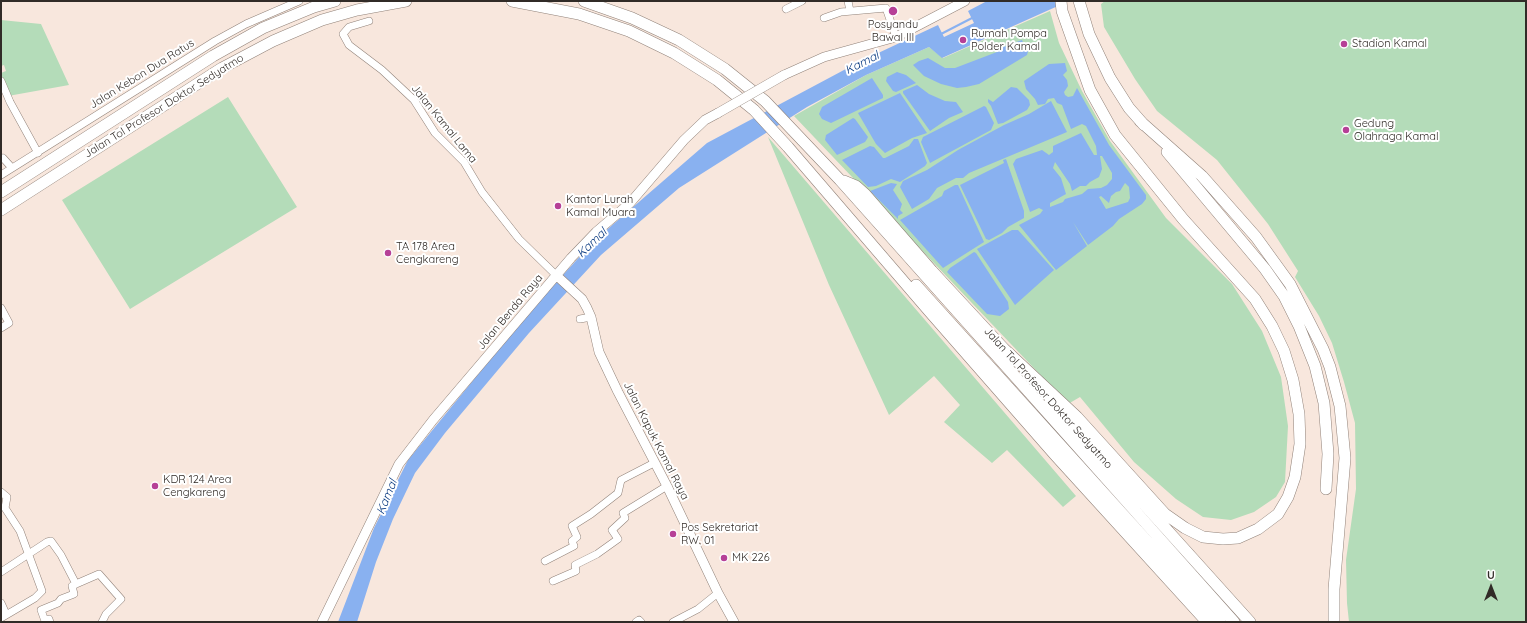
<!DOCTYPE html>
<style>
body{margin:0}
#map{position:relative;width:1527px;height:623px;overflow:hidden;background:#f8e7dd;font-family:Quicksand,sans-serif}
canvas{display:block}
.frame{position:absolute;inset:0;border:2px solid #312b27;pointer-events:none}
.north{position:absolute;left:1471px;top:567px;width:40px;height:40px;-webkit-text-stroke:3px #fff;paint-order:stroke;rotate:0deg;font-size:11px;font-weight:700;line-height:16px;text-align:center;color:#312b27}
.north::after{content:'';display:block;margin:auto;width:14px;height:18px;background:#312b27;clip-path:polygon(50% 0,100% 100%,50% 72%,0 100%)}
</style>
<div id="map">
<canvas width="1527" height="623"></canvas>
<div class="frame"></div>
<div class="north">U</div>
</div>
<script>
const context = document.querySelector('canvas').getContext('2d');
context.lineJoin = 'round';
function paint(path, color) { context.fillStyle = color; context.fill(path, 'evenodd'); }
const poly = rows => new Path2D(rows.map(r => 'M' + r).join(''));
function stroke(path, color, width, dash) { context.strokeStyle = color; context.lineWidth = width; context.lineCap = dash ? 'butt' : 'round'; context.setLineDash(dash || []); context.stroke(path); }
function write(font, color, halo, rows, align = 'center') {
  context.font = font + ' Quicksand,sans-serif'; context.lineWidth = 4; context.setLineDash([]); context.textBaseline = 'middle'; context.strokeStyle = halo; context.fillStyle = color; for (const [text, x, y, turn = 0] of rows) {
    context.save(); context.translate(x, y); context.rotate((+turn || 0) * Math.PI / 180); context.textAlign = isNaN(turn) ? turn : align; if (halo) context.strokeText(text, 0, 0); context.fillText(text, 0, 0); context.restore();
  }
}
paint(poly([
 [1105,1,1526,1,1526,622,1349,622,1347,603,1346,560,1356,489,1355,423,1344,382,1332,343,1319,316,1295,277,1298,271,1268,224,1217,160,1157,111,1135,79,1104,27,1101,4],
 [1050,11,1059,43,1082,91,1110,141,1166,218,1232,284,1262,331,1281,377,1288,426,1285,482,1276,497,1254,512,1231,520,1203,517,1176,499,1134,462,1080,397,1068,404,794,116,866,75,929,47,943,58],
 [1,20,41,24,69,85,8,96,1,81,1,73,6,71,4,65,1,66],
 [228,97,297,207,130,309,62,200],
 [768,137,1076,496,1063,507,1007,450,992,463,944,422,960,405,934,376,889,415,829,285]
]), '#b4dcb9');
paint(poly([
 [987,1,1069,1,942,58,929,47,866,75,807,107,679,188,601,255,529,333,445,433,415,473,393,519,376,562,357,622,338,622,374,528,408,460,529,312,595,240,707,143,859,62,938,25,944,37,974,23,968,11],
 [1022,40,1024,45,1027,45,1029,48,1027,55,979,84,966,87,957,88,941,84,924,76,913,65,919,61,928,58,945,68,955,68,997,52,1003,47],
 [1065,63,1067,71,1063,75,1067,80,1068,86,1064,92,1065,95,1068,97,1073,96,1077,88,1109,145,1146,195,1146,199,1142,204,1119,219,1113,226,1088,245,1073,222,1087,246,1056,270,1019,225,1040,214,1043,210,1039,208,1030,212,1013,164,1016,159,1042,150,1049,155,1053,152,1053,146,1081,133,1094,155,1097,155,1096,146,1086,126,1082,124,1071,129,1062,105,1057,103,1054,98,1048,99,1045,104,1038,105,1035,99,1026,89,1024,81,1049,64],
 [1102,156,1112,173,1112,179,1107,185,1101,188,1088,189,1082,194,1065,199,1063,202,1050,207,1050,203,1066,194,1061,178,1053,168,1055,162,1070,184,1072,191,1080,186,1086,186,1090,182,1099,177,1102,169,1100,156],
 [1125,183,1129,187,1130,198,1128,202,1106,209,1099,197,1101,196,1109,203,1111,196,1116,192,1120,191],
 [897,72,906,75,916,83,896,92,893,91,886,81,887,77],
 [872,78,883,95,883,98,831,123,822,119,819,114,822,107],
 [917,85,929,94,945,101,956,102,963,112,949,118,930,131,903,93,903,91],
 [1011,87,1017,88,1029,100,1030,105,1027,110,1003,123,998,124,991,106,988,102,988,99,993,102],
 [900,93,927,133,912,138,885,153,876,144,858,113],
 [1051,101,1067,132,969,173,963,178,956,178,937,188,929,199,912,209,900,187,903,181,927,170,958,150,1004,125,1029,114],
 [984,106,986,107,994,123,991,130,930,163,921,142,923,137],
 [853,118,855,119,868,137,867,139,865,142,837,155,825,140,826,135],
 [914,139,918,139,927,163,925,166,900,182,891,179,876,186,868,187,842,160,870,146,874,147,883,158,885,158,909,146],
 [1006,159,1024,211,1024,218,1008,227,1002,233,989,240,986,239,960,185,1004,163,1003,160],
 [891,183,897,184,893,190,902,204,900,210,903,213,898,216,898,219,870,191],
 [955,185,958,185,984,242,943,268,900,220,942,196,944,191],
 [1012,230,1018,230,1054,270,1015,305,977,249],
 [974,252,976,253,1008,302,1009,309,1000,316,987,314,947,272,950,268]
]), '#89b1f0');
stroke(poly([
 [941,34,974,17]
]), '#89b1f0', 2);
const minor = poly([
 [848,1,850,11],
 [786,9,802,1],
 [824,18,841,12,886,8,896,37],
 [369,21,349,27,343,34,349,45,382,70,414,100,435,133,464,162,482,192,519,239,556,275],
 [1,81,10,102,38,153],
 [3,158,12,168],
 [1,175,215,41,246,24,299,1],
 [1,308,9,323,1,328],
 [580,319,591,317],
 [1,492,7,497,5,508,20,531,42,591,35,598,1,618],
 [545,561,574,546,572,541,577,537,572,526,591,514,618,493,621,480,654,463],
 [1,572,47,542,51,541,61,555,76,584,99,574,121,599,106,614,102,622],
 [553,581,576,571,575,565,597,554,618,539,612,530,625,518,623,513,667,486],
 [1,603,6,614],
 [50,622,49,619,45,621,41,610,58,603,61,599,74,594,72,586,76,584],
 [636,622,639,620,641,622],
 [673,622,698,609,718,593]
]);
const major = poly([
 [784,75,824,57,896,37,965,1],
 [556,275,582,299,587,308,591,317,599,352,618,392,667,486,718,593,734,622],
 [322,622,399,464,433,420,571,258,596,232,630,203,684,140,705,120,718,113]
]);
const highway = poly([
 [512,1,579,14,629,31,674,53,717,80,754,110,788,147,929,311,1055,455,1207,622],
 [584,1,632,18,679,40,725,69,765,101,840,180,1234,622],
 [1079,1,1089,34,1110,78,1129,108,1144,125],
 [1140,121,1202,176,1256,237,1290,284,1323,349,1330,367,1340,406,1345,458,1334,589,1334,622],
 [1167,152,1265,269,1284,296,1299,326,1315,366,1324,403,1328,454,1326,489],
 [844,181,856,186,865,194,932,271,1006,351],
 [1,192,213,56,263,28,314,7,335,1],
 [1,210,222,68,273,41,322,20,357,10,406,1],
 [916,285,1220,622],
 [1002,347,1077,417,1165,514,1185,528,1203,537,1223,539,1238,538,1258,529,1278,514,1288,497,1295,477,1300,444,1299,414,1293,380,1284,351,1272,326,1255,299,1183,219,1115,135,1090,90,1062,11,1061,1],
 [1050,400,1250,622]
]);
stroke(minor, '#918279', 8);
stroke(major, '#918279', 10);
stroke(highway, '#918279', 12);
stroke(minor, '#fff', 7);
stroke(major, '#fff', 9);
stroke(highway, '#fff', 11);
const majorBridge = poly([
 [718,113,784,75]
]);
stroke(majorBridge, '#918279', 10, []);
stroke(majorBridge, '#fff', 9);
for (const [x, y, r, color] of [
 [893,11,5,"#b64097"],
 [963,40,4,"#b64097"],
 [1344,44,4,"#b64097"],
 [1346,130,4,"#b64097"],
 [558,206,4,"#b64097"],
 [388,253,4,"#b64097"],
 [155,486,4,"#b64097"],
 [673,534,4,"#b64097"],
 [724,558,4,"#b64097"]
]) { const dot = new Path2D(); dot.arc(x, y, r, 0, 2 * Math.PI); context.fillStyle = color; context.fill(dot); stroke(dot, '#fff', 1.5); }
write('11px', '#312b27', '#fff', [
 ["Posyandu",893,25,"center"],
 ["Bawal III",893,38,"center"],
 ["Rumah Pompa",971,34],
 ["Polder Kamal",971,47],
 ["Stadion Kamal",1352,44],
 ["Gedung",1354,124],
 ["Olahraga Kamal",1354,137],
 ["Kantor Lurah",566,200],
 ["Kamal Muara",566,213],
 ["TA 178 Area",396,247],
 ["Cengkareng",396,260],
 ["KDR 124 Area",163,480],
 ["Cengkareng",163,493],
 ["Pos Sekretariat",681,528],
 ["RW. 01",681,541],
 ["MK 226",732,558]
], 'left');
write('11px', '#312b27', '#fff', [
 ["Jalan Kebon Dua Ratus",142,74,-32],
 ["Jalan Tol Profesor Doktor Sedyatmo",164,106,-32],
 ["Jalan Kamal Lama",444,124,51],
 ["Jalan Benda Raya",510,312,-50],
 ["Jalan Tol Profesor Doktor Sedyatmo",1048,398,48],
 ["Jalan Kapuk Kamal Raya",656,441,63]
]);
write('italic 12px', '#06377f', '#fff', [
 ["Kamal",862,63,-27],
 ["Kamal",592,243,-44],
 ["Kamal",387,497,-68]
]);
</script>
